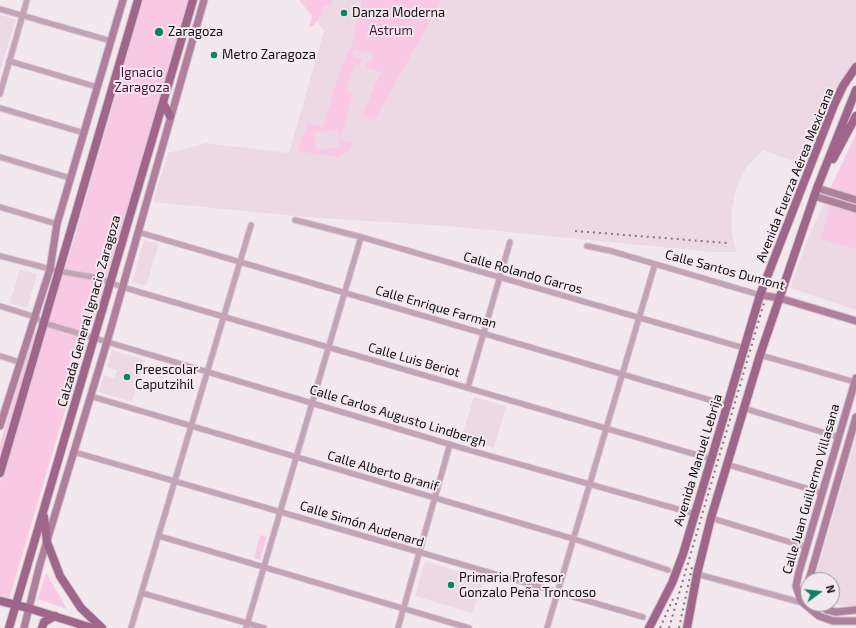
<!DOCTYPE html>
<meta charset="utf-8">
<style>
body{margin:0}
#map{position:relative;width:856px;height:628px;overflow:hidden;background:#f4e8ef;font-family:"Exo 2",sans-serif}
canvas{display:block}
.north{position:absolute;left:800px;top:572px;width:40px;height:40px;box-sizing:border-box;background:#f4e8ef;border:1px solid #9a9197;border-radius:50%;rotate:75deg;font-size:11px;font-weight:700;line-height:16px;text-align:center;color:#140f12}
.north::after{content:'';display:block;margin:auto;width:14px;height:18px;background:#0b8261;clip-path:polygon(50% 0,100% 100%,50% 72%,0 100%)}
</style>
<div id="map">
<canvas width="856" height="628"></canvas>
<div class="north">N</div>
</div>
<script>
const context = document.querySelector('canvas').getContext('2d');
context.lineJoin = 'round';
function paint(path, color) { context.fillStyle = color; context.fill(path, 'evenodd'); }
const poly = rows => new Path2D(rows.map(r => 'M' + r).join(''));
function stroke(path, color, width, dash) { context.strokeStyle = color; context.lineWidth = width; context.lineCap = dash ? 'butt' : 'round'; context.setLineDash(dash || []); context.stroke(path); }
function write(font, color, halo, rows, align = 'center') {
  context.font = font + ' "Exo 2",sans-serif'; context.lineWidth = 4; context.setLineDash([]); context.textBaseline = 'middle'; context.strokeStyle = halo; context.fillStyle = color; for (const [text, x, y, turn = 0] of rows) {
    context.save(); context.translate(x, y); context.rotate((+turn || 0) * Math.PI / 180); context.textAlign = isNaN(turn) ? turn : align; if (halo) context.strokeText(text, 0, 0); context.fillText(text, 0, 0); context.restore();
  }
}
paint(poly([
 [299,0,856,0,856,61,839,88,802,165,763,150,745,169,736,188,731,214,732,235,736,252,711,252,447,226,305,217,153,202,168,153,206,143,289,153,324,31],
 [0,15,16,19,0,72],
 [856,134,856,310,790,288,807,240],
 [144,240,159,244,146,286,132,282],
 [20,269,37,274,27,308,10,303],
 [112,350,145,360,132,402,99,392,104,375,114,378,117,370,107,367],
 [474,397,506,406,494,448,461,439],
 [856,437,856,606,851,607,831,604,832,604,832,580,815,580,815,578],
 [425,561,485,580,472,613,415,596]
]), '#edd9e4');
paint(poly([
 [143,0,189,0,159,105,93,321,75,347,61,395,64,402,67,404,9,599,0,597,0,483,39,341,45,338,53,297,67,264],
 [299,0,333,0,331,5,323,7,320,17,314,25,309,27,312,15],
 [362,0,442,0,374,121,362,115,381,72,366,67,367,62,371,62,373,54,354,49,352,56,362,59,360,65,354,64,346,91,353,93,340,140,337,129,314,133,317,150,340,147,340,140,353,144,349,151,337,157,298,151,308,123,323,127,341,67,356,36,353,35],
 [856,134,856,197,830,189],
 [830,206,856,213,856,249,821,239],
 [34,331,37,332,0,456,0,444],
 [260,535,267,537,260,560,254,558],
 [46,573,47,574,67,609,38,599]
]), '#f9c8e4');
const street = poly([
 [0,9,111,41],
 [9,61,97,87],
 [0,94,27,0],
 [0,108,84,133],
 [0,157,70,178],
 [0,207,57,224],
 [295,220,361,237,744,348],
 [138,232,727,405],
 [587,246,611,251,760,295],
 [0,256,58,271,98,278,122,287,711,459],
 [0,306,35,317,43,323,54,326,462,448,695,514],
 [760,355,855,382],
 [0,356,19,362],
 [468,387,510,242],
 [90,396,574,539,668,570],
 [743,408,838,437],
 [74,452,643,617],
 [726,464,822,493],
 [711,518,806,547],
 [159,536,469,628],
 [697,574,825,609],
 [142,593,264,628],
 [131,628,251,225],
 [246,628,361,237],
 [398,628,450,444],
 [547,628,655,264]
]);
const secondary = poly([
 [817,188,856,200],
 [814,196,856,209],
 [760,295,779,298,856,321],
 [856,378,799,572,796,586,801,601,819,616,833,621,856,621],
 [0,426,50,269,57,224,123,0],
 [809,580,856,417],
 [820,604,827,610,836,612,856,610],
 [24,628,40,564,107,342,204,0]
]);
const primary = poly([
 [163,103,170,116],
 [833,159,856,116],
 [0,473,138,0],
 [44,517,47,542,60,576,81,608,102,628],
 [0,601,28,608,92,628],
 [9,628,193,0],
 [42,628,44,622,55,616],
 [649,628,672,583,683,554,760,295,834,105,843,86,856,67],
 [687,628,697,574,711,518,760,355,817,188,856,90]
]);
stroke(street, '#d0c5cc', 7);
stroke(secondary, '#d0c5cc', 9);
stroke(primary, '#d0c5cc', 10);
stroke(street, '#c5a3b7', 5);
stroke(secondary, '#b07f9d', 7);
stroke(primary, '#a0658a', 8);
stroke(poly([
 [575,231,727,243],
 [660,628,673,599],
 [669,628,764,303],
 [679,628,692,567]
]), '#82797e', 2, [2, 4]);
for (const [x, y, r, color] of [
 [344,13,4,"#0b8261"],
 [159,32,5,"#0b8261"],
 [214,55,4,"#0b8261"],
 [127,377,4,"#0b8261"],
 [451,585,4,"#0b8261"]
]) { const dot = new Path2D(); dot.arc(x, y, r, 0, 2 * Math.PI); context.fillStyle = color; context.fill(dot); stroke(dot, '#f4e8ef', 1.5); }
write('13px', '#140f12', '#f4e8ef', [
 ["Danza Moderna",352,13],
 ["Zaragoza",168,32],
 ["Metro Zaragoza",222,55],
 ["Preescolar",135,370],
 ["Caputzihil",135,385],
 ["Primaria Profesor",459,578],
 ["Gonzalo Peña Troncoso",459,593]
], 'left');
write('13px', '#4e0d3b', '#f4e8ef', [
 ["Astrum",391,31],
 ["Ignacio",142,73],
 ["Zaragoza",142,88]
]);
write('13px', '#140f12', '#f4e8ef', [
 ["Avenida Fuerza Aérea Mexicana",795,175,-68],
 ["Calle Santos Dumont",725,270,15],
 ["Calle Rolando Garros",523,273,16],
 ["Calle Enrique Farman",436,307,16],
 ["Calzada General Ignacio Zaragoza",89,311,-74],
 ["Calle Luis Beriot",414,360,16],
 ["Calle Carlos Augusto Lindbergh",398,416,17],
 ["Avenida Manuel Lebrija",698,460,-73],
 ["Calle Alberto Branif",383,471,16],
 ["Calle Juan Guillermo Villasana",811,489,-74],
 ["Calle Simón Audenard",362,524,17]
]);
</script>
